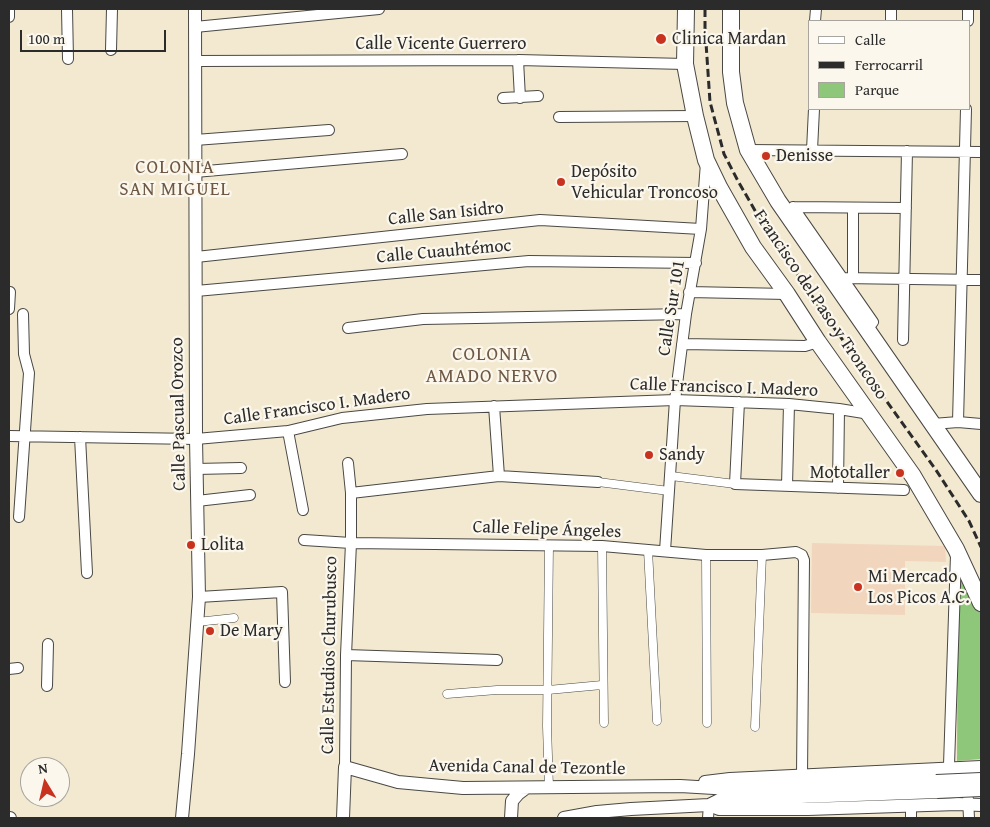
<!DOCTYPE html>
<meta charset="utf-8">
<style>
body{margin:0}
#map{position:relative;width:990px;height:827px;overflow:hidden;background:#f2e9d0;font-family:"Gentium Book Plus",serif}
canvas{display:block}
.frame{position:absolute;inset:0;border:10px solid #2b2b2b;pointer-events:none}
.legend{position:absolute;left:808px;top:20px;width:162px;height:90px;box-sizing:border-box;background:#fbf7ec;border:1px solid #a8a59f;margin:0;padding:6px 9px;list-style:none;font-size:15px;color:#2b2b2b}
.legend li{display:flex;align-items:center;gap:10px;height:25px}
.legend b{width:25px;border:1px solid #a8a59f}
.north{position:absolute;left:20px;top:757px;width:50px;height:50px;box-sizing:border-box;background:#fbf7ec;border:1px solid #a8a59f;border-radius:50%;rotate:351deg;font-size:14px;font-weight:700;line-height:20px;text-align:center;color:#2b2b2b}
.north::after{content:'';display:block;margin:auto;width:18px;height:22px;background:#c8321e;clip-path:polygon(50% 0,100% 100%,50% 72%,0 100%)}
.scale{position:absolute;left:20px;top:30px;width:146px;height:22px;box-sizing:border-box;border:2px solid #2b2b2b;border-top:0;padding-left:6px;font-size:15px;line-height:18px;white-space:nowrap;color:#2b2b2b;-webkit-text-stroke:4px #fbf7ec;paint-order:stroke}
</style>
<div id="map">
<canvas width="990" height="827"></canvas>
<div class="frame"></div>
<ul class="legend">
<li><b style="height:6px;background:#fff"></b>Calle</li>
<li><b style="height:6px;background:#2b2b2b"></b>Ferrocarril</li>
<li><b style="height:14px;background:#8ec77a"></b>Parque</li>
</ul>
<div class="north">N</div>
<div class="scale">100 m</div>
</div>
<script>
const context = document.querySelector('canvas').getContext('2d');
context.lineJoin = 'round';
function paint(path, color) { context.fillStyle = color; context.fill(path, 'evenodd'); }
const poly = rows => new Path2D(rows.map(r => 'M' + r).join(''));
function stroke(path, color, width, dash) { context.strokeStyle = color; context.lineWidth = width; context.lineCap = dash ? 'butt' : 'round'; context.setLineDash(dash || []); context.stroke(path); }
function write(font, color, halo, rows, align = 'center') {
  context.font = font + ' "Gentium Book Plus",serif'; context.lineWidth = 4.5; context.setLineDash([]); context.textBaseline = 'middle'; context.strokeStyle = halo; context.fillStyle = color; for (const [text, x, y, turn = 0] of rows) {
    context.save(); context.translate(x, y); context.rotate((+turn || 0) * Math.PI / 180); context.textAlign = isNaN(turn) ? turn : align; if (halo) context.strokeText(text, 0, 0); context.fillText(text, 0, 0); context.restore();
  }
}
paint(poly([
 [812,543,945,546,946,562,905,561,905,615,811,613]
]), '#f2d5bd');
paint(poly([
 [958,558,981,612,981,759,957,761]
]), '#8ec77a');
const pedestrian = poly([
 [671,476,735,484],
 [598,482,669,491],
 [602,546,604,723],
 [648,550,657,721],
 [706,555,707,723],
 [197,622,234,618],
 [447,694,497,690,548,690,602,685],
 [755,727,762,555],
 [549,788,547,726,549,545]
]);
const minor = poly([
 [67,9,68,59],
 [9,17,9,9],
 [815,21,816,9],
 [891,21,891,9],
 [968,21,968,9],
 [195,27,379,9],
 [111,50,112,9],
 [518,60,520,98],
 [196,61,518,60,685,64],
 [503,98,538,96],
 [559,117,695,116],
 [195,140,329,130],
 [748,150,981,152],
 [812,150,814,109],
 [195,172,402,154],
 [793,207,873,322,867,330],
 [793,207,906,208],
 [853,208,853,278],
 [196,257,540,220,701,229],
 [842,278,981,280],
 [196,291,529,261,696,263],
 [689,292,787,294],
 [9,309,10,292],
 [348,328,423,319,686,314],
 [903,340,907,151],
 [682,344,805,346,818,342],
 [739,402,735,484,904,490],
 [494,406,499,476],
 [958,422,966,109],
 [933,424,958,422,981,424],
 [288,431,303,510],
 [9,436,196,439,288,431,342,418,427,409,675,400,789,404,839,409,870,414],
 [80,437,87,573],
 [196,469,241,468],
 [787,486,789,404],
 [838,488,839,409],
 [351,493,499,476,598,482],
 [197,501,250,495],
 [19,517,29,373,24,354,23,314],
 [304,540,351,543,602,546,706,555,762,555,796,552,802,555,804,560,802,775],
 [665,551,675,400,686,314,701,229,706,163],
 [199,597,282,592,285,682],
 [346,655,497,660],
 [9,669,18,668],
 [47,686,48,644],
 [949,765,956,555],
 [345,767,346,655,351,543,351,493,348,463],
 [968,799,969,818],
 [708,818,709,805],
 [911,818,911,806]
]);
const tertiary = poly([
 [705,782,730,779,981,767],
 [709,805,719,809,808,809,957,804,981,805],
 [9,818,10,818],
 [182,818,188,754,199,597,196,439,195,9],
 [343,818,345,767,398,782,463,788,680,786,731,789,936,781],
 [511,818,512,801,518,794,526,788],
 [564,818,597,812,631,809,709,805,719,800,937,792]
]);
const primary = poly([
 [686,9,685,64,695,116,706,160,719,187,753,247,787,294,818,342,913,476,956,549,981,603],
 [731,9,731,72,735,103,748,150,778,201,981,494]
]);
stroke(pedestrian, '#494844', 9);
stroke(minor, '#494844', 12);
stroke(tertiary, '#494844', 14);
stroke(primary, '#494844', 18);
stroke(pedestrian, '#fff', 8);
stroke(minor, '#fff', 10);
stroke(tertiary, '#fff', 12);
stroke(primary, '#fff', 16);
stroke(poly([
 [705,9,705,28,710,102,724,154,738,181,757,214,822,311,936,470,969,521,981,547]
]), '#2b2b2b', 3, [8, 4]);
const tertiaryBridge = poly([
 [936,781,981,779],
 [937,792,981,790]
]);
stroke(tertiaryBridge, '#494844', 14, []);
stroke(tertiaryBridge, '#fff', 12);
for (const [x, y, r, color] of [
 [661,39,6,"#c8321e"],
 [766,156,5,"#c8321e"],
 [561,182,5,"#c8321e"],
 [649,455,5,"#c8321e"],
 [900,473,5,"#c8321e"],
 [191,545,5,"#c8321e"],
 [858,587,5,"#c8321e"],
 [210,631,5,"#c8321e"]
]) { const dot = new Path2D(); dot.arc(x, y, r, 0, 2 * Math.PI); context.fillStyle = color; context.fill(dot); stroke(dot, '#fbf7ec', 2); }
write('18px', '#2b2b2b', '#fbf7ec', [
 ["Clinica Mardan",672,39],
 ["Denisse",776,156],
 ["Depósito",571,172],
 ["Vehicular Troncoso",571,193],
 ["Sandy",659,455],
 ["Mototaller",890,473,"right"],
 ["Lolita",201,545],
 ["Mi Mercado",868,577],
 ["Los Picos A.C.",868,598],
 ["De Mary",220,631]
], 'left');
write('18px', '#2b2b2b', '#fbf7ec', [
 ["Calle Vicente Guerrero",441,44],
 ["Calle San Isidro",446,214,-6],
 ["Calle Cuauhtémoc",444,252,-5],
 ["Francisco del Paso y Troncoso",820,305,56],
 ["Calle Sur 101",672,308,-81],
 ["Calle Francisco I. Madero",724,388,2],
 ["Calle Francisco I. Madero",317,407,-8],
 ["Calle Pascual Orozco",179,414,-91],
 ["Calle Felipe Ángeles",547,530,2],
 ["Calle Estudios Churubusco",330,655,-89],
 ["Avenida Canal de Tezontle",527,768,1]
]);
context.letterSpacing = '1px';
write('19px', '#6e5844', '#fbf7ec', [
 ["COLONIA",175,168],
 ["SAN MIGUEL",175,190],
 ["COLONIA",492,355],
 ["AMADO NERVO",492,377]
]);
context.letterSpacing = '0px';
</script>
